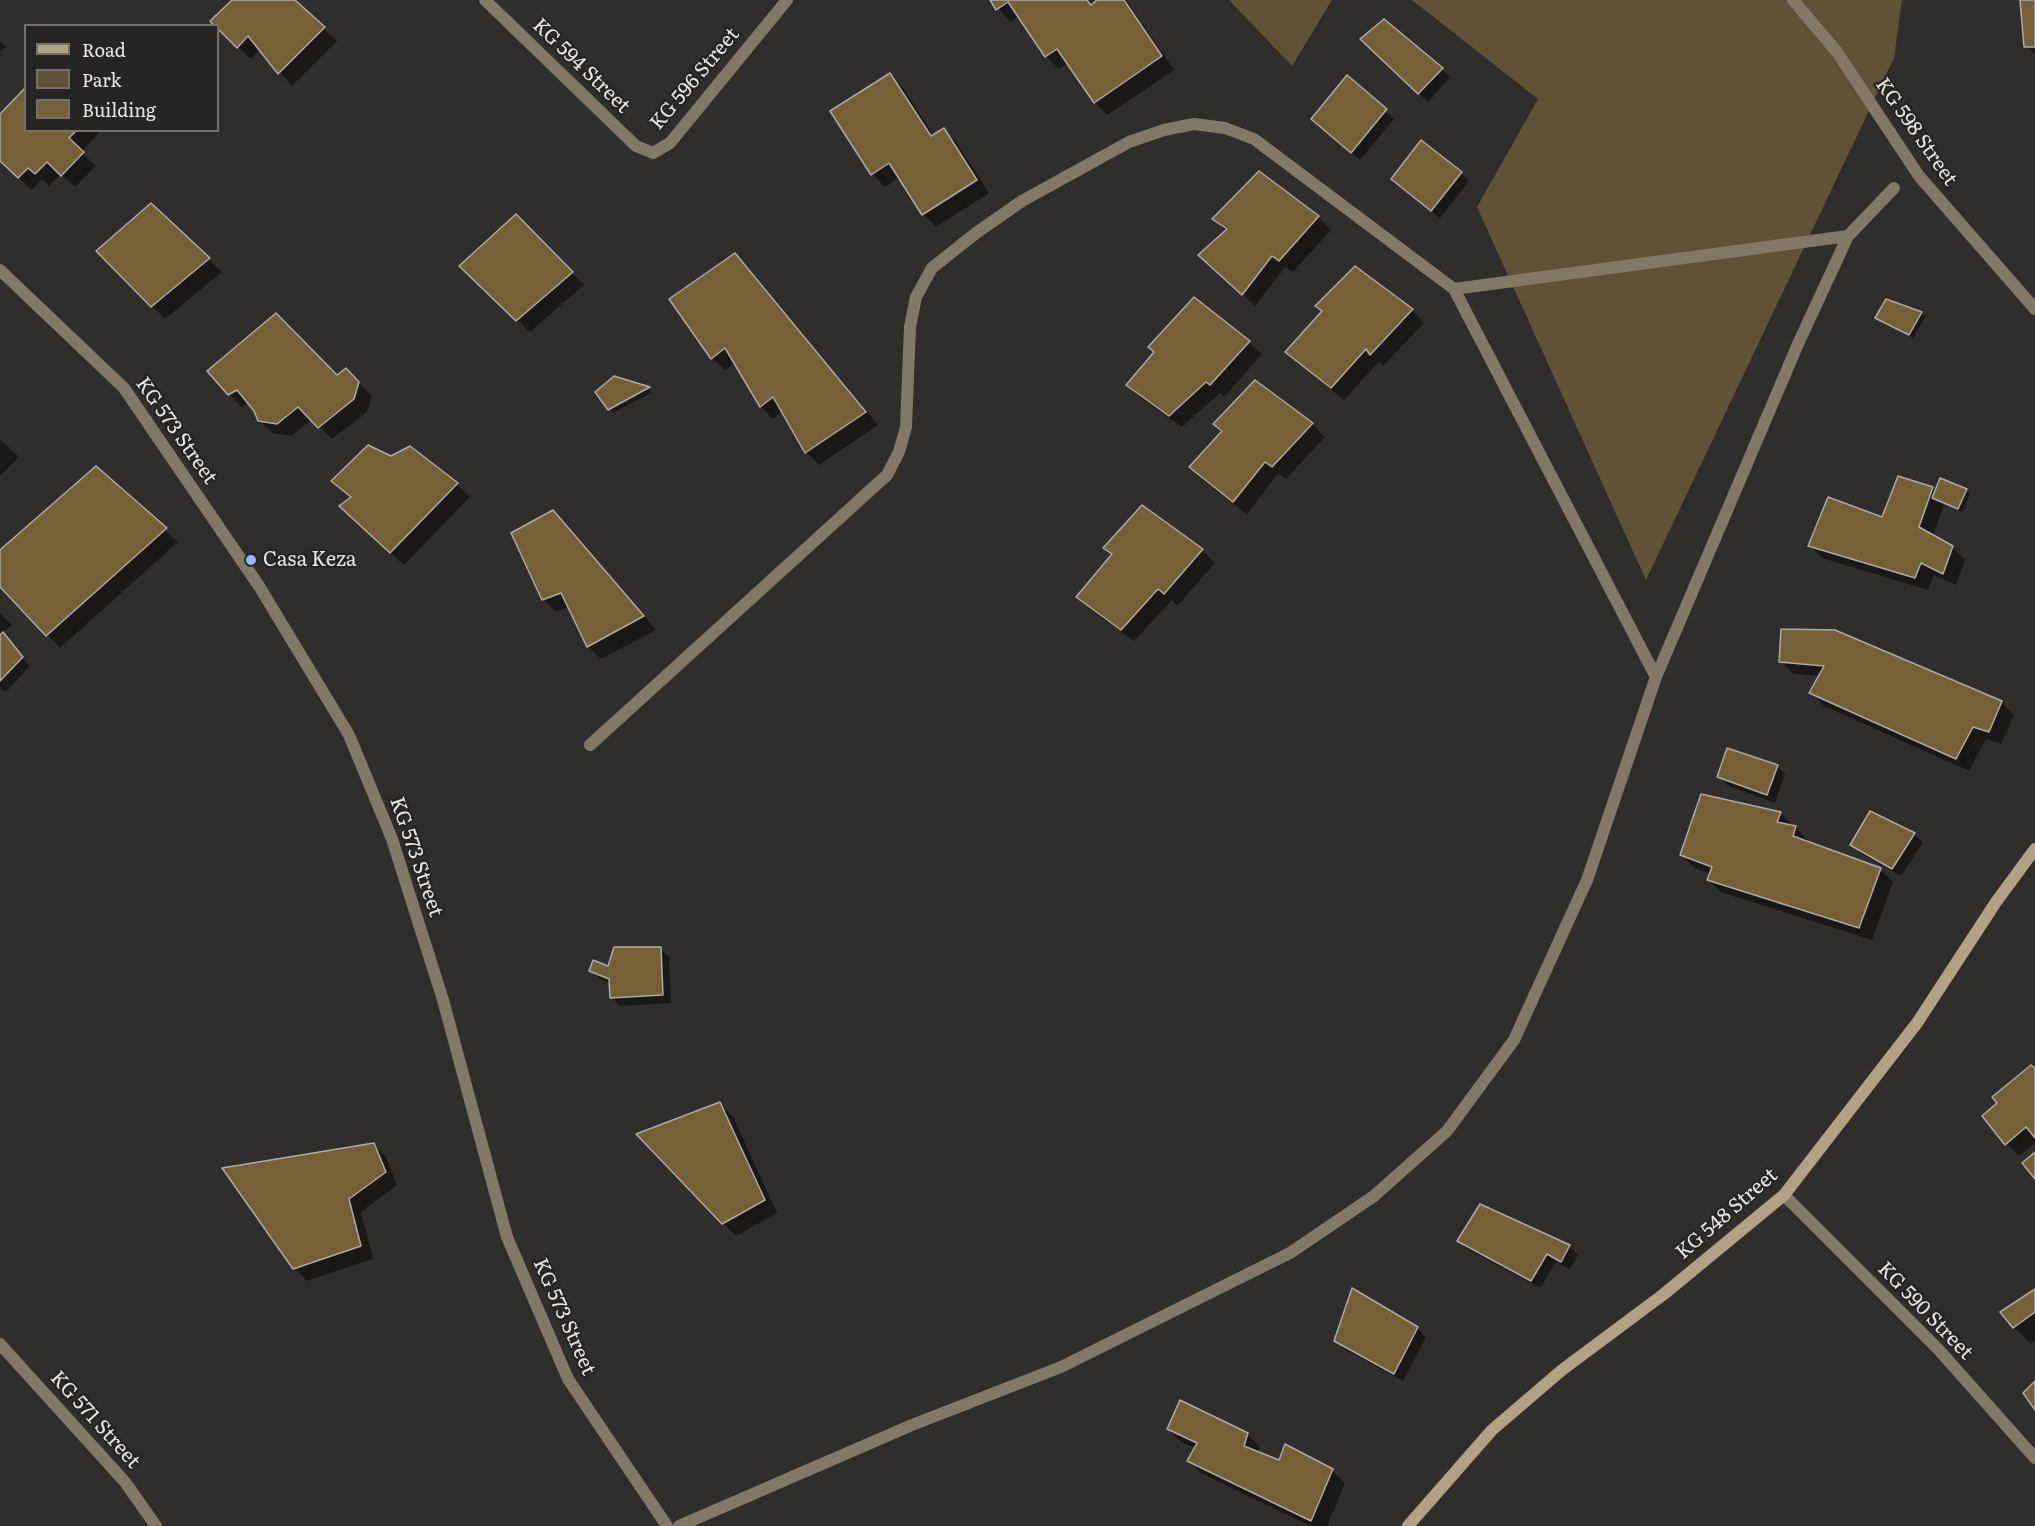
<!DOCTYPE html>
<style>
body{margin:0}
#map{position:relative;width:2035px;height:1526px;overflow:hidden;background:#302e2c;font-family:Literata,serif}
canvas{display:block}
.legend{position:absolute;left:24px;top:24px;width:195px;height:108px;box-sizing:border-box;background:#262523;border:2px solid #737271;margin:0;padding:8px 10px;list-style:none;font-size:18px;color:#e7e6e5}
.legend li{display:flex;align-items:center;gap:12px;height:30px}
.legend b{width:30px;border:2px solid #737271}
</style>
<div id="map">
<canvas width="2035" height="1526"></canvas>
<ul class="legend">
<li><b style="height:8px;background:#b2a183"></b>Road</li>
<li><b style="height:16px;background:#625235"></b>Park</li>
<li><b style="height:16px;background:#776035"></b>Building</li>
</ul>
</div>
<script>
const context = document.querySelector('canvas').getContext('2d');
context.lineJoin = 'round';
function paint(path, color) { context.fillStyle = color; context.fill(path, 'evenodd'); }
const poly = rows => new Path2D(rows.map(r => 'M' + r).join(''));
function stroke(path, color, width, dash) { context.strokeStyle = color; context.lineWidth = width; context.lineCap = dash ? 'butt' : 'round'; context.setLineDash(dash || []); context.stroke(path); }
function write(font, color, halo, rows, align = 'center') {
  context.font = font + ' Literata,serif'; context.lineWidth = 4.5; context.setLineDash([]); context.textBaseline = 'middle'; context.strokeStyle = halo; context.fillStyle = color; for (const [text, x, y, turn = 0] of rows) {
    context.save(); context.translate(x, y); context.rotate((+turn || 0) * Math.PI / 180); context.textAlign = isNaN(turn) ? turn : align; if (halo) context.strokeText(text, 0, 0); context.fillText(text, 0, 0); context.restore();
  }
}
paint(poly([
 [1229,0,1332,0,1292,66],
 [1412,0,1902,0,1894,58,1646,580,1477,207,1538,99]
]), '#625235');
paint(poly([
 [234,0,292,0,337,41,292,86,260,49,251,59,218,27],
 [991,0,1090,0,1093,5,1100,0,1126,0,1174,70,1107,115,1095,102,1068,63,1059,69,1046,56,1019,16,1010,22],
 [2022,0,2035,0,2035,54,2025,46],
 [1384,21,1450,77,1428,102,1363,39],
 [0,41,6,47,0,52],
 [890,75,903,88,934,136,943,130,956,142,989,193,936,227,923,214,900,177,885,187,872,174],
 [1347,78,1394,119,1360,160,1321,127],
 [0,116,26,130,102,130,81,152,96,166,75,187,61,174,49,186,42,179,32,190,0,160],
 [1259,173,1318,217,1331,230,1293,272,1285,267,1255,306,1213,268,1226,231,1214,219],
 [1461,173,1469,181,1440,218,1393,179],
 [151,205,222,272,165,319,98,251],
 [516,216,584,285,530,332,461,266],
 [735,255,748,267,878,425,819,465,806,452,783,411,773,419,761,407,735,363,725,370,712,358],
 [1194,299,1249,342,1262,354,1224,397,1220,393,1182,427,1141,398,1128,385,1155,352],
 [1412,310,1424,323,1383,366,1379,361,1344,400,1300,364,1287,352],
 [1921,313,1925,317,1913,338,1877,317],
 [275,315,337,377,346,370,372,396,367,412,332,439,312,419,291,436,273,433,259,420,249,402,242,407,229,394],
 [614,378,649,389,652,392,613,413,597,392],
 [1255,382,1312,424,1325,437,1286,479,1278,473,1247,514,1203,480,1191,467,1224,432],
 [0,439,19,457,0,476],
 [410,448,457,485,470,497,404,565,354,519,352,498,333,481,391,457],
 [96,468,178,542,60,648,0,584,0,552],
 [1932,489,1936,492,1966,490,1970,494,1962,512,1944,504,1933,536,1952,547,1965,560,1956,585,1934,575,1928,590,1822,558,1810,545,1883,519],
 [566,525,656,630,601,659,588,646,569,607,556,612,543,599],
 [1105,548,1202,550,1215,563,1177,606,1172,600,1134,641,1090,609,1078,597,1113,555],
 [0,613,12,625,1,633,30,666,6,692,0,687],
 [1782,630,2001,702,2014,715,2001,744,1986,739,1969,771,1824,706,1811,693,1820,676,1793,674,1781,661],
 [1777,766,1785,774,1775,803,1727,785,1719,777],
 [1780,813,1808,840,1808,843,1881,870,1893,882,1872,940,1721,892,1708,880,1711,874,1695,868,1682,855],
 [1914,834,1923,842,1901,876,1860,853,1852,845],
 [660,949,669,957,671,1003,620,1006,612,998,611,983,600,979,591,970,609,968],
 [2035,1070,2035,1143,2019,1156,2006,1143],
 [720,1104,733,1117,777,1213,736,1236,723,1223],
 [373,1144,386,1157,397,1185,361,1212,373,1259,307,1281,294,1268],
 [1458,1241,1569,1246,1578,1255,1570,1269,1556,1262,1540,1288,1467,1249],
 [2035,1291,2035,1341,2031,1344,2014,1327],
 [1417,1328,1426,1337,1403,1381,1344,1349,1336,1340],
 [1168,1429,1247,1434,1260,1447,1258,1452,1280,1462,1332,1470,1345,1483,1327,1526,1311,1526,1201,1473,1189,1461,1196,1448,1181,1442]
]), '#0007');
const building = poly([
 [232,0,295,0,325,27,278,74,248,36,237,48,218,29,218,26,214,26,210,21,232,0],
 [990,0,1087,0,1091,5,1097,0,1124,0,1162,56,1094,103,1057,49,1045,57,1008,2,996,10,990,0],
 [2020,0,2035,0,2035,47,2024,47,2020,0],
 [1384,19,1443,68,1418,94,1360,39,1384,19],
 [890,73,931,136,944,128,977,180,922,215,889,163,871,175,830,111,890,73],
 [1347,75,1387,109,1351,153,1311,119,1347,75],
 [26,87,26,130,77,130,69,138,84,152,61,176,47,162,35,174,28,168,18,178,0,161,0,114,26,87],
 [1421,140,1462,172,1431,211,1391,179,1421,140],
 [1259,171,1319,216,1279,261,1272,256,1242,295,1198,255,1227,229,1212,219,1259,171],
 [151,203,210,258,151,307,96,251,151,203],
 [516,214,573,272,516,321,459,266,516,214],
 [735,253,866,412,805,453,773,397,760,407,725,348,711,359,669,299,735,253],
 [1355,266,1413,309,1370,355,1366,349,1331,388,1285,352,1322,311,1315,306,1355,266],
 [1194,297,1250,341,1210,385,1206,382,1169,416,1126,385,1154,352,1148,347,1194,297],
 [1886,299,1922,312,1909,335,1875,318,1886,299],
 [276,313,337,375,346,368,359,382,354,399,318,428,298,407,277,424,258,421,254,411,237,390,228,395,207,371,276,313],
 [614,376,650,387,608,410,595,392,614,376],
 [1255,380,1313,423,1272,467,1265,462,1233,502,1189,467,1222,431,1213,424,1255,380],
 [368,445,391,456,410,446,458,483,390,553,339,506,351,497,331,481,368,445],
 [96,466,167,528,46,636,0,587,0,550,96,466],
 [1898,476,1933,487,1919,527,1953,546,1943,574,1921,563,1915,578,1808,546,1828,497,1882,517,1898,476],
 [1940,478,1967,489,1958,509,1932,498,1940,478],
 [1142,505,1203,549,1164,594,1158,589,1121,630,1076,597,1112,554,1103,548,1142,505],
 [553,510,644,616,587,647,561,593,542,600,511,533,553,510],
 [1781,629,1835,630,2002,701,1989,732,1973,727,1956,759,1809,693,1824,666,1779,662,1781,629],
 [3,632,23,657,0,681,0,635,3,632],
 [1727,748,1778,765,1767,795,1717,777,1727,748],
 [1701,794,1781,812,1777,822,1796,826,1793,836,1881,868,1859,928,1707,880,1712,867,1680,855,1701,794],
 [1870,811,1915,833,1892,869,1850,845,1870,811],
 [614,947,661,947,663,995,610,998,609,979,589,971,593,960,608,966,614,947],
 [2031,1065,2035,1068,2035,1138,2026,1127,2005,1145,1982,1116,1997,1103,1992,1097,2031,1065],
 [720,1102,765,1200,722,1224,636,1134,720,1102],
 [374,1143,386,1172,349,1199,361,1246,293,1269,222,1168,374,1143],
 [2035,1152,2035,1179,2022,1163,2035,1152],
 [1480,1204,1570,1245,1561,1262,1547,1254,1531,1281,1457,1241,1480,1204],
 [1352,1288,1418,1327,1394,1374,1334,1341,1352,1288],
 [2035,1289,2035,1312,2013,1328,2000,1312,2035,1289],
 [2035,1381,2035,1410,2023,1393,2035,1381],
 [1180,1400,1248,1433,1244,1446,1279,1460,1285,1444,1333,1469,1311,1521,1187,1461,1197,1443,1167,1429,1180,1400]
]);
paint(building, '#776035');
stroke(building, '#adaba9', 1.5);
stroke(poly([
 [1454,289,1848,236],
 [590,745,887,475,899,452,906,427,910,327,916,297,932,268,976,233,1022,201,1129,142,1164,130,1194,124,1225,128,1254,139,1454,289,1656,677],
 [679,1526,912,1425,1061,1367,1290,1253,1374,1196,1447,1131,1514,1040,1587,880,1656,677,1798,344,1848,236,1894,188]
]), '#827865', 12);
stroke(poly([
 [485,0,636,146,653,153,670,143,787,0],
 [1793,0,1837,52,1919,176,2035,309],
 [0,270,124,388,259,586,349,735,392,839,443,1000,507,1237,568,1379,667,1526],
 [1784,1195,1938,1349,2035,1458],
 [0,1344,125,1482,156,1526]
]), '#827865', 12);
stroke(poly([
 [1408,1526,1492,1430,1562,1370,1664,1294,1784,1195,1917,1023,1996,902,2035,849]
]), '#b2a183', 12);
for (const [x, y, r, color] of [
 [251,560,6,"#91b8fd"]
]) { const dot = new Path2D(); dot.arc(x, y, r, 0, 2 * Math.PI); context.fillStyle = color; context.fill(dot); stroke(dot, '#262523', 2); }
write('20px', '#e7e6e5', '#262523', [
 ["KG 594 Street",581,66,44],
 ["KG 596 Street",695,79,-50],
 ["KG 598 Street",1916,132,55],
 ["KG 573 Street",176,431,55],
 ["KG 573 Street",416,857,71],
 ["KG 548 Street",1727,1214,-41],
 ["KG 590 Street",1925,1311,46],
 ["KG 573 Street",564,1317,66],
 ["KG 571 Street",95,1420,48]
]);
write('20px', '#e7e6e5', '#262523', [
 ["Casa Keza",263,560]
], 'left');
</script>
